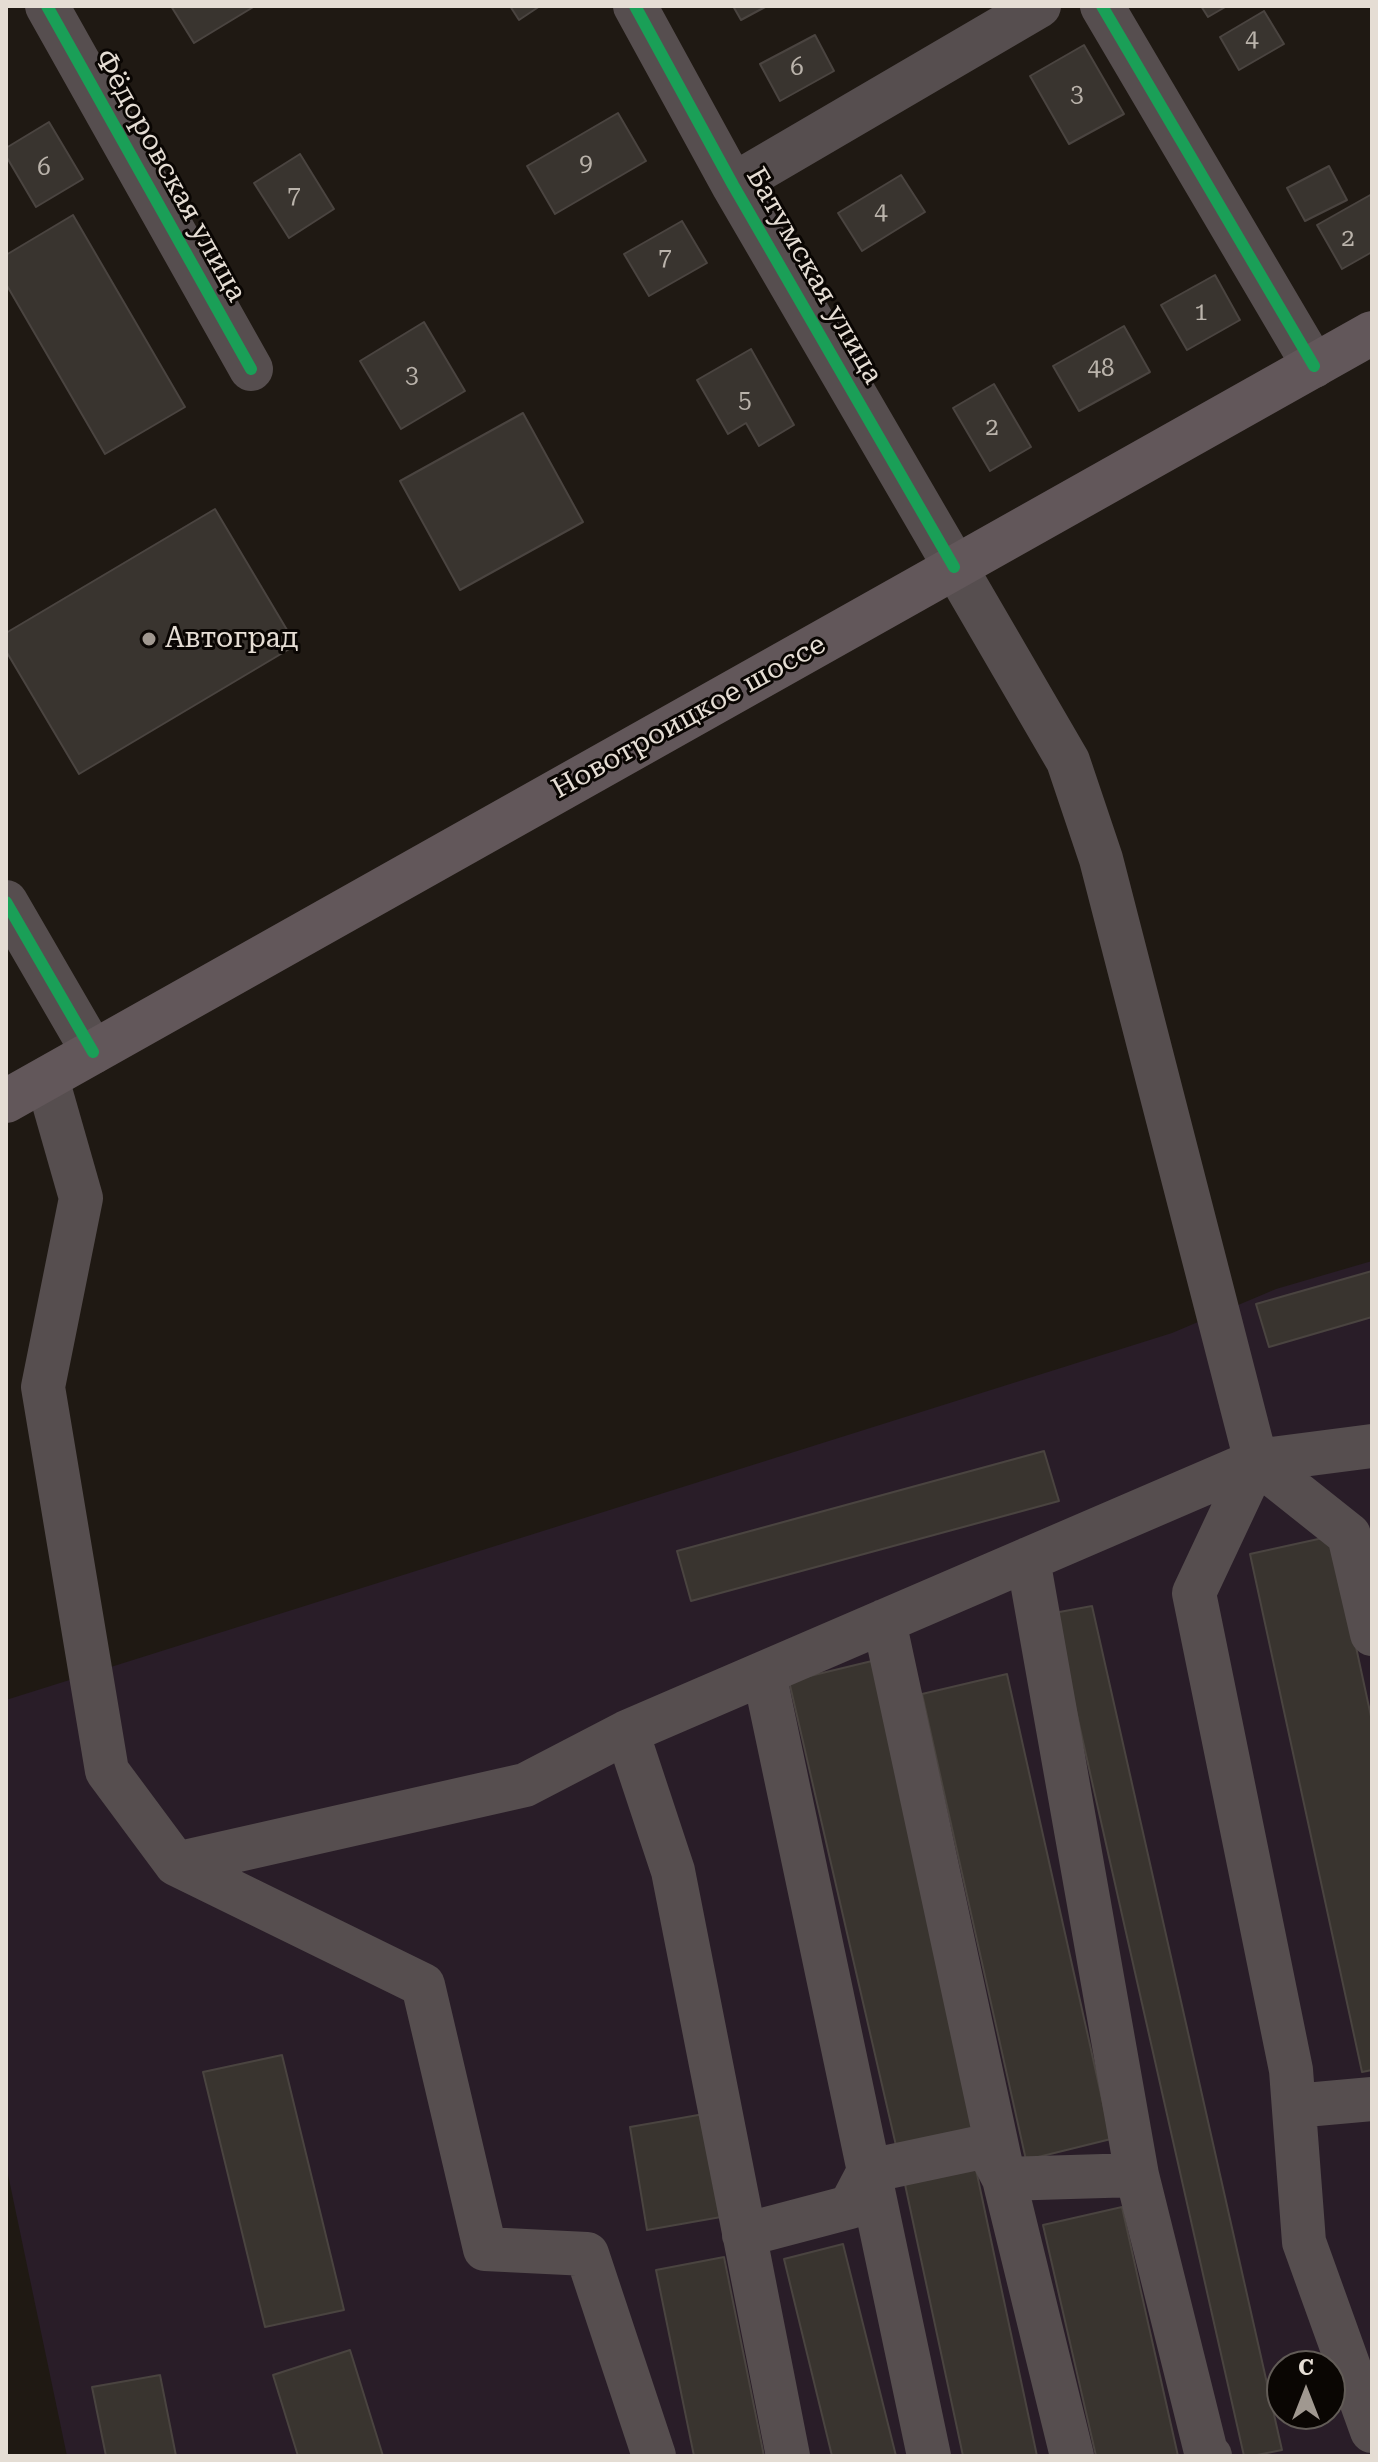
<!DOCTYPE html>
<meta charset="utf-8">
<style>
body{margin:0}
#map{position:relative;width:1378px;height:2462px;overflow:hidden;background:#1f1913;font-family:"Roboto Serif",serif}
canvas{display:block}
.frame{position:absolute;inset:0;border:8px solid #e5ddd4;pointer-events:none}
.north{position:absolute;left:1266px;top:2350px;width:80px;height:80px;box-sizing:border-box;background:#0a0603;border:2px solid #625c57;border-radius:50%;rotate:0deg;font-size:22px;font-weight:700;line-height:32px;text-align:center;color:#e5ddd4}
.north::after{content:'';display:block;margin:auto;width:28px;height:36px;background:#a09890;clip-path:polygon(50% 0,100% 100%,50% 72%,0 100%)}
</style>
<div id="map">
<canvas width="1378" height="2462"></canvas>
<div class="frame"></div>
<div class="north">С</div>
</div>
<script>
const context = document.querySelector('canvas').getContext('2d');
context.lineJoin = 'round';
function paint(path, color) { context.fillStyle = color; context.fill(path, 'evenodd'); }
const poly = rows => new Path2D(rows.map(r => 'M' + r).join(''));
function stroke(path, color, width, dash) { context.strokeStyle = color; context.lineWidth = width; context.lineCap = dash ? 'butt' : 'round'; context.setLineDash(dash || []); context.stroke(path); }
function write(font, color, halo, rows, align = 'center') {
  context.font = font + ' "Roboto Serif",serif'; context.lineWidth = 6; context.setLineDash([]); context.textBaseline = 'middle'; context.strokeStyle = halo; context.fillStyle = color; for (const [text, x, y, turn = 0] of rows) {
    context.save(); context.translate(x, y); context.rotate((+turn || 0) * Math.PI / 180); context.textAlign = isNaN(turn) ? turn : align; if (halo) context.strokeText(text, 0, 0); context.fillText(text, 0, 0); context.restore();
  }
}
paint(poly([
 [1372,1261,1372,2456,67,2456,6,2165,6,1700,1172,1333,1276,1289],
 [1282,2366,1330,2366,1330,2414,1282,2414]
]), '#291d28');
const building = poly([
 [171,6,255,6,194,43,171,6],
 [510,6,540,6,519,20,510,6],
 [733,6,767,6,741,20,733,6],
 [1201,6,1227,6,1208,17,1201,6],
 [1264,11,1284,44,1239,70,1220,37,1264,11],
 [815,35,834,71,780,101,760,64,815,35],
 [1084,45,1124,114,1069,144,1030,76,1084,45],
 [618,113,646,161,555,214,527,166,618,113],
 [49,122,83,179,36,207,6,156,6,148,49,122],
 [300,154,334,209,289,238,254,183,300,154],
 [1329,166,1347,200,1305,221,1287,188,1329,166],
 [901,175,925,212,862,251,838,213,901,175],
 [1372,194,1372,252,1342,269,1317,225,1372,194],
 [73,215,185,407,105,454,6,284,6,255,73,215],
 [682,221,707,263,649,296,624,254,682,221],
 [1215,275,1240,320,1187,350,1161,305,1215,275],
 [424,322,465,391,401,429,360,361,424,322],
 [1124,326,1150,372,1079,411,1053,366,1124,326],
 [751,349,794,425,759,446,746,423,728,434,697,380,751,349],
 [994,384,1031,447,990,471,953,408,994,384],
 [523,413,583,522,460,590,400,481,523,413],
 [215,509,296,645,79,774,6,651,6,633,215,509],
 [1372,1271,1372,1317,1269,1347,1256,1304,1372,1271],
 [1044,1451,1059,1501,691,1601,677,1551,1044,1451],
 [1332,1536,1372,1721,1372,2070,1362,2072,1250,1554,1332,1536],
 [1092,1606,1282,2450,1252,2456,1244,2456,1054,1613,1092,1606],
 [872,1661,980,2129,897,2150,789,1681,872,1661],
 [1007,1674,1111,2139,1026,2160,922,1694,1007,1674],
 [282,2055,344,2310,265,2327,203,2072,282,2055],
 [704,2114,721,2217,647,2230,630,2127,704,2114],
 [974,2160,1037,2456,963,2456,903,2175,974,2160],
 [1122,2207,1178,2456,1096,2456,1043,2225,1122,2207],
 [843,2244,896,2456,832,2456,784,2259,843,2244],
 [724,2257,764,2456,694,2456,656,2270,724,2257],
 [350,2350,383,2456,298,2456,273,2375,350,2350],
 [160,2375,176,2456,106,2456,92,2387,160,2375]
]);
paint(building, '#39342f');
stroke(building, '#4a4440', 2);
stroke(poly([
 [47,6,251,369],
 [635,6,733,185,1068,761,1101,859,1256,1461,1349,1535,1372,1634],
 [1102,6,1314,366],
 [733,185,1039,6],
 [6,902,93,1052],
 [47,1079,81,1198,43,1387,107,1771,176,1864,423,1985,485,2249,587,2254,654,2456],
 [1372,1446,1256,1461,1194,1593,1291,2070,1304,2242,1372,2431],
 [1028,1559,1137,2175,1206,2452,1210,2456],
 [884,1621,1004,2179,1072,2456],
 [764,1673,929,2456],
 [627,1732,673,1871,788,2456],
 [176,1864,525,1785,627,1732,1256,1461],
 [1294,2106,1372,2099],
 [744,2235,850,2207,869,2171,987,2146,1004,2179,1137,2175]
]), '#564e4f', 44);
stroke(poly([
 [6,1101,1372,333]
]), '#62575a', 44);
stroke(poly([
 [47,6,251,369],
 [635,6,733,185,954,567],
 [1102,6,1314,366],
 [6,902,93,1052]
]), '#1a9f57', 12);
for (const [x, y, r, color] of [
 [149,639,8,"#a09890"]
]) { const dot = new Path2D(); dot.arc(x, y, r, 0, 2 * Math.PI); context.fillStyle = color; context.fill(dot); stroke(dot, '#0a0603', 3); }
write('24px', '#bab3ab', null, [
 ["4",1252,40],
 ["6",797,68],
 ["3",1077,95],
 ["9",586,164],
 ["6",44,168],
 ["7",294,196],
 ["4",881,213],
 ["2",1348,239],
 ["7",665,258],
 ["1",1201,313],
 ["48",1101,369],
 ["3",412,376],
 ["5",745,401],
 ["2",992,428]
]);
write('28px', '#e5ddd4', '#0a0603', [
 ["Фёдоровская улица",170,176,61],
 ["Батумская улица",814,276,60],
 ["Новотроицкое шоссе",689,717,-29]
]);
write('28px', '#e5ddd4', '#0a0603', [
 ["Автоград",165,639]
], 'left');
</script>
